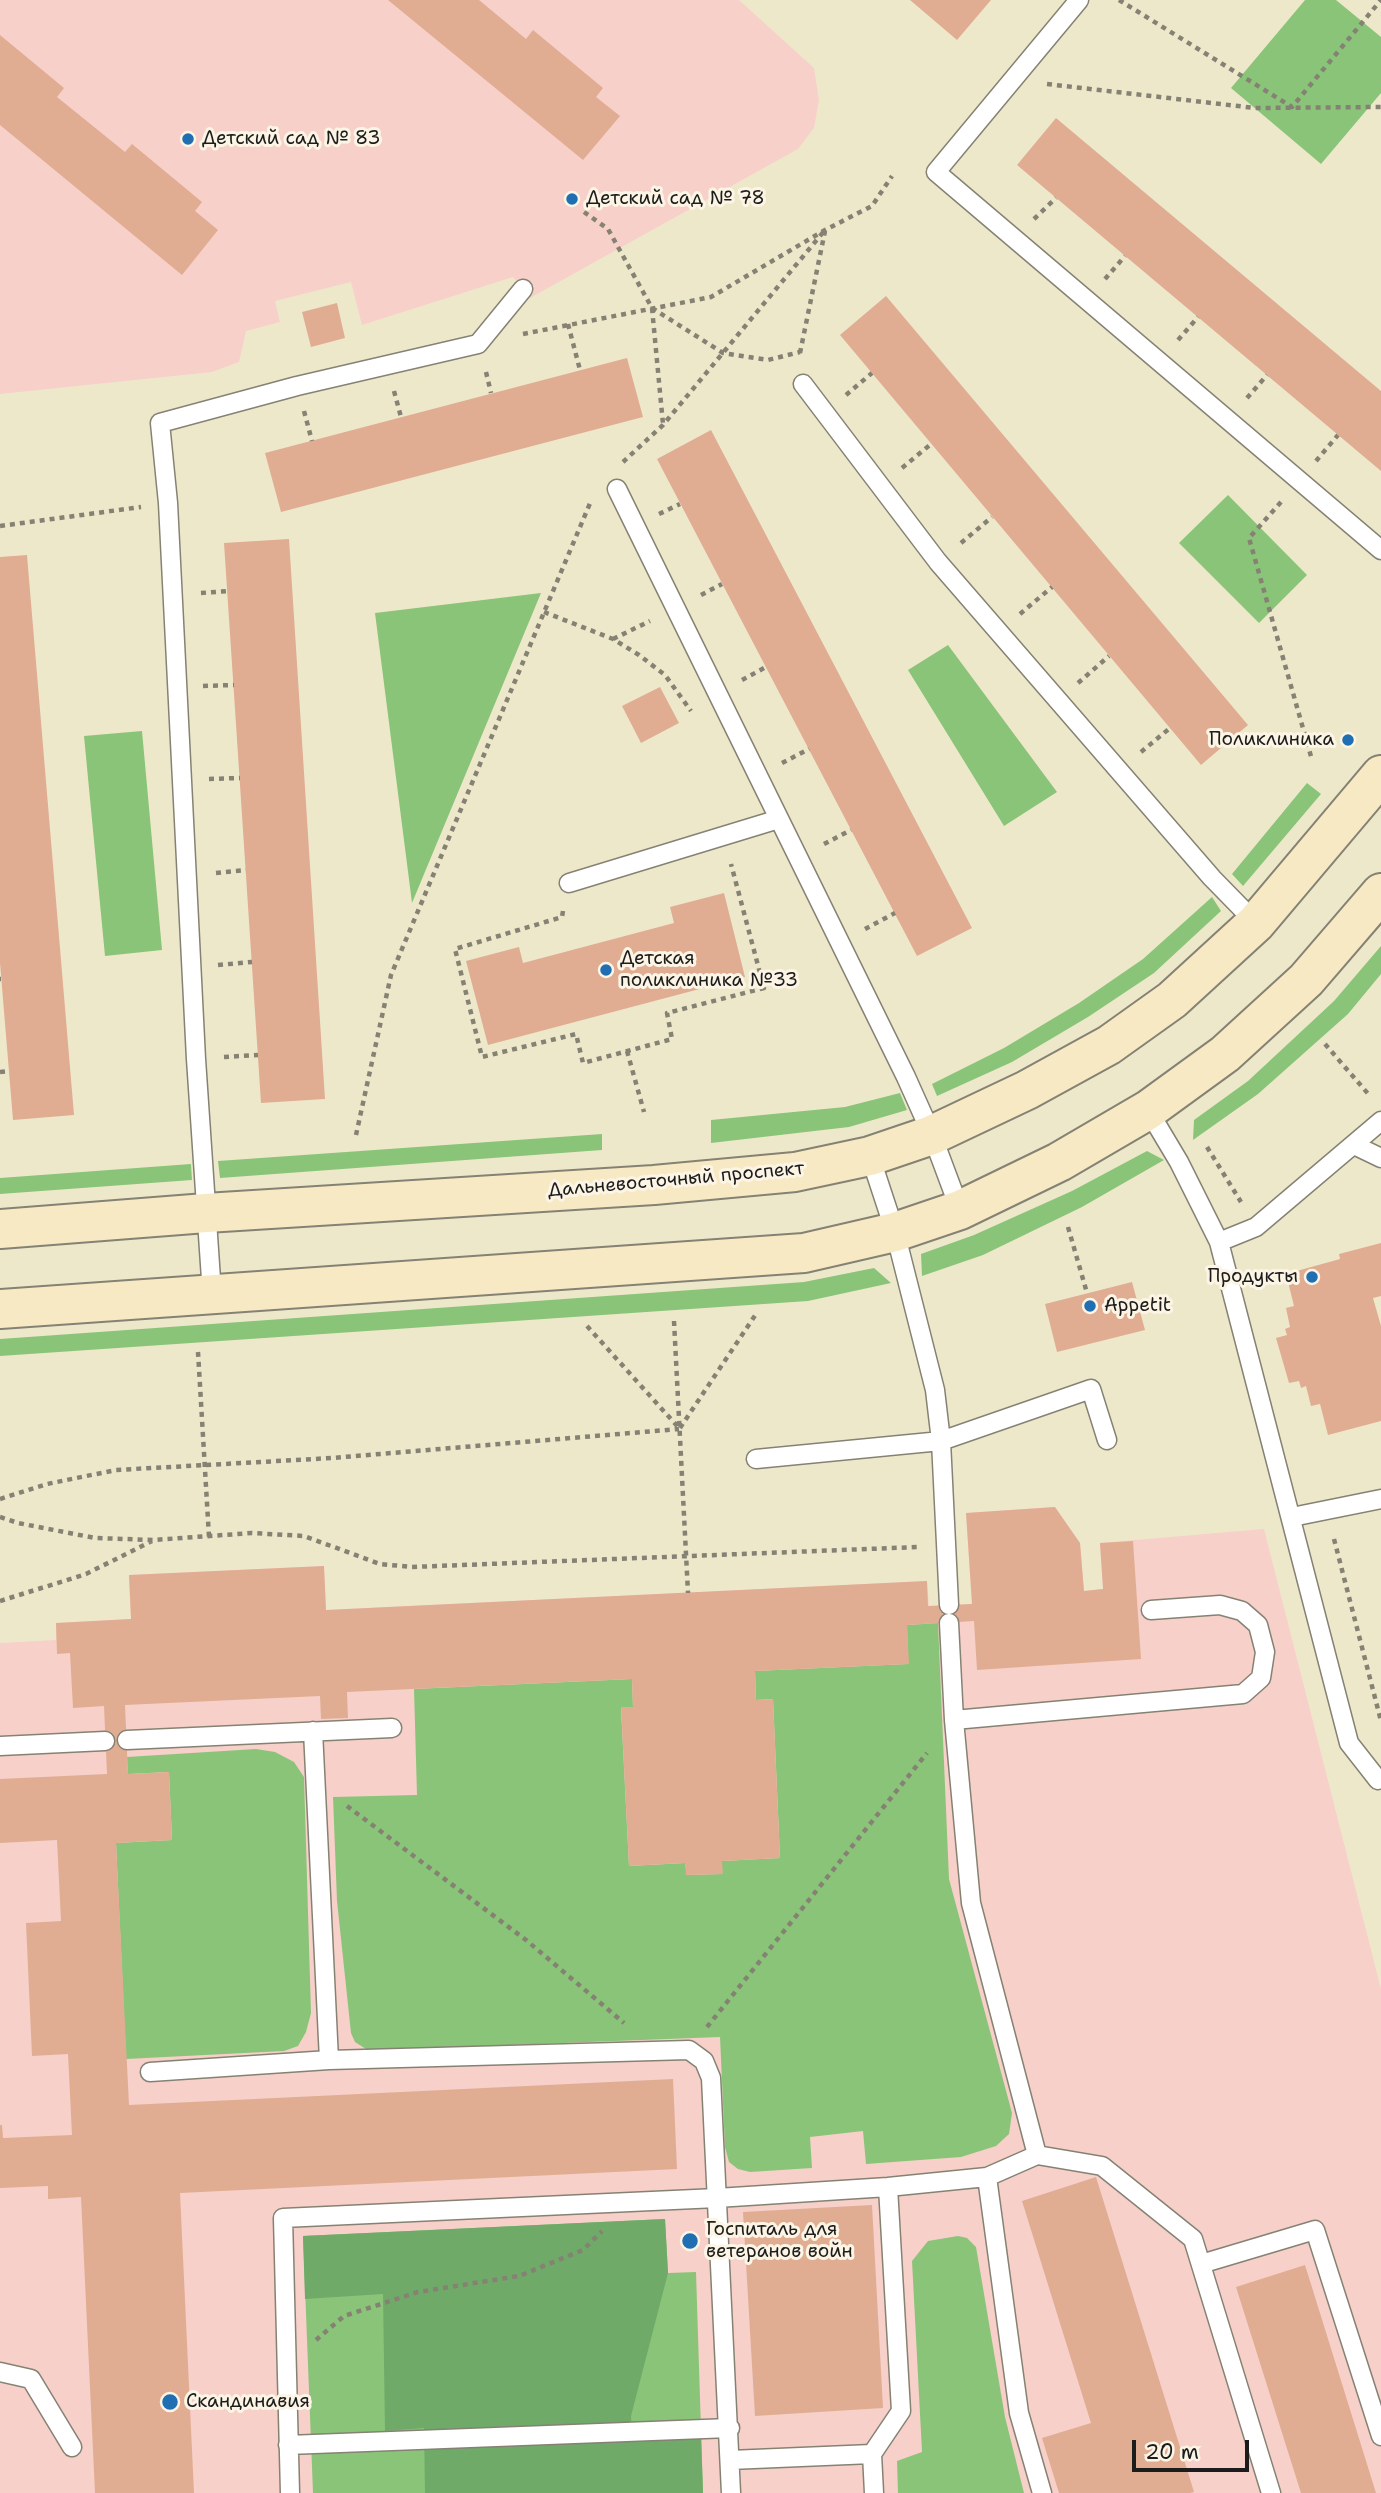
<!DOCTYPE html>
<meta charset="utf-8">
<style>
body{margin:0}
#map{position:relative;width:1381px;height:2493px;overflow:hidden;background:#eee8cb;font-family:"Shantell Sans",sans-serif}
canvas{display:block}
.scale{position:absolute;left:1132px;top:2440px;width:117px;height:32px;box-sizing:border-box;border:4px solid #1c1c1c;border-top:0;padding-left:9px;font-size:21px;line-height:24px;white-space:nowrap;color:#1c1c1c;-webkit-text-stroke:5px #fcf5e5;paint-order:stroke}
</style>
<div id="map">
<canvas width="1381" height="2493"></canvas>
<div class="scale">20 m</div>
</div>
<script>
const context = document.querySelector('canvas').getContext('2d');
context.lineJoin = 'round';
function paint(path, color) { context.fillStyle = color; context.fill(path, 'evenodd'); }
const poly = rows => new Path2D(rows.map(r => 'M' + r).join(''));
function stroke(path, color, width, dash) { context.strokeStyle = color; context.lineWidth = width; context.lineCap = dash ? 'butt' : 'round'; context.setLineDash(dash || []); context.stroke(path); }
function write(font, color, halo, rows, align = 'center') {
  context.font = font + ' "Shantell Sans",sans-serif'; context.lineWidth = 6; context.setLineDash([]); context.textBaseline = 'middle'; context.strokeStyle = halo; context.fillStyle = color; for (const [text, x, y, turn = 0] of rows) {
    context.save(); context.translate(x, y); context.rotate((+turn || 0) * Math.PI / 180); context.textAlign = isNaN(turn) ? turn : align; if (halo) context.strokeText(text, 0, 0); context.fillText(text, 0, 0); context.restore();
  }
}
paint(poly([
 [0,0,739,0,814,68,819,100,814,128,798,149,530,298,513,277,362,325,351,282,275,301,280,322,246,331,239,362,212,372,0,394],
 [1055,1507,1080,1543,1084,1591,1103,1589,1100,1543,1264,1529,1381,1989,1381,2493,0,2493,0,1643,56,1640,56,1623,131,1619,129,1575,324,1566,326,1610,927,1581,929,1606,972,1604,966,1513]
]), '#f7d0c9');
paint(poly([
 [1305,0,1336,0,1381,37,1381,93,1321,164,1231,88],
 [1228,495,1307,575,1259,623,1179,543],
 [541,593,412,903,375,613],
 [948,645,1057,792,1004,826,908,670],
 [142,731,162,950,105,956,84,736],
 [1307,783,1321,794,1243,886,1232,874],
 [1212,897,1221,911,1154,973,1088,1017,1012,1062,937,1096,932,1084,1004,1048,1079,1003,1143,959],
 [1381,946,1381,974,1348,1014,1258,1094,1193,1140,1194,1120,1248,1081,1334,1001],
 [900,1093,907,1110,849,1127,711,1143,711,1120,845,1107],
 [602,1134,602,1150,220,1178,218,1161],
 [1147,1151,1164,1160,1082,1207,983,1255,922,1276,921,1254,974,1235,1072,1191],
 [191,1164,192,1180,0,1194,0,1178],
 [874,1268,891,1283,808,1301,0,1356,0,1339,804,1282],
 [938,1623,949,1879,1012,2113,1009,2134,996,2146,961,2157,866,2164,863,2131,810,2137,812,2168,750,2172,738,2169,729,2162,725,2147,720,2037,379,2050,366,2049,355,2042,351,2033,337,1901,333,1797,417,1795,414,1689,632,1679,633,1707,621,1708,629,1866,685,1863,687,1875,722,1874,722,1861,780,1858,773,1699,756,1700,755,1671,908,1664,907,1625],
 [256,1749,275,1752,294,1762,304,1777,311,2013,306,2032,298,2046,284,2051,126,2059,116,1843,172,1840,169,1772,128,1774,127,1757],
 [665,2219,668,2273,696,2272,703,2493,313,2493,303,2236],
 [958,2236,967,2238,976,2247,1005,2417,1024,2493,898,2493,897,2461,922,2452,912,2261,928,2241]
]), '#8ac479');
paint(poly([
 [665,2219,668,2273,631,2416,632,2437,701,2436,703,2493,425,2493,424,2428,385,2431,383,2294,305,2299,303,2236]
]), '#6faa69');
paint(poly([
 [388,0,479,0,526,39,533,30,603,88,596,97,620,116,583,160],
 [910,0,991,0,957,40],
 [0,35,64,88,57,97,125,152,132,144,202,202,195,211,218,230,182,275,0,125],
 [1056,118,1381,391,1381,471,1017,165],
 [886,296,1248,725,1201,765,840,335],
 [337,303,345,338,311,347,302,312],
 [627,358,643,417,281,512,265,453],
 [711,430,972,928,917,956,657,459],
 [289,539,325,1099,261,1103,224,543],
 [27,555,74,1115,13,1120,0,963,0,557],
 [660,687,679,723,641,743,622,706],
 [724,893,745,977,488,1045,466,961,519,947,523,963,674,923,670,907],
 [1381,1243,1381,1296,1373,1298,1381,1326,1381,1421,1328,1435,1320,1404,1311,1406,1306,1386,1301,1388,1299,1381,1289,1383,1276,1338,1287,1335,1285,1329,1290,1327,1286,1308,1294,1306,1286,1274,1340,1259,1339,1254],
 [1132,1282,1145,1330,1057,1352,1045,1304],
 [1055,1507,1080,1543,1084,1591,1103,1589,1100,1543,1133,1541,1141,1659,977,1670,974,1621,907,1625,909,1664,755,1671,756,1700,773,1699,780,1858,722,1861,723,1874,686,1875,685,1863,629,1866,621,1707,633,1707,632,1679,347,1692,348,1718,321,1719,320,1696,125,1705,128,1774,169,1772,172,1840,116,1843,129,2105,673,2079,677,2169,180,2193,194,2493,95,2493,81,2197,48,2199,48,2186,0,2188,0,2125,2,2125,3,2138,72,2135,68,2054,32,2056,26,1923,61,1921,57,1840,0,1843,0,1779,107,1774,104,1706,73,1708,70,1653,57,1654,56,1623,131,1619,129,1575,324,1566,326,1610,927,1581,928,1606,972,1604,966,1513],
 [1096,2177,1194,2492,1190,2493,1059,2493,1042,2438,1091,2423,1022,2201],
 [872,2205,883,2408,755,2416,743,2212],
 [1305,2265,1376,2493,1301,2493,1236,2287]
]), '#e0ad93');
const lane = poly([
 [1079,0,936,172,1381,550],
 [803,384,938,562,1212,878,1256,923],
 [617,489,906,1077,932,1135,960,1210],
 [569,883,779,819],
 [1148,1110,1179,1162,1219,1242,1349,1743,1378,1780],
 [1354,1145,1381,1158],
 [870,1156,895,1232,935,1390,941,1441,949,1605],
 [1219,1242,1256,1227,1381,1121],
 [212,1294,196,1059,168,503,160,423,297,386,478,344,523,289],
 [756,1459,941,1441,1091,1389,1107,1440],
 [1292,1517,1381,1499],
 [949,1623,954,1720,971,1903,1037,2155,1102,2166,1193,2239,1271,2493],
 [954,1720,1243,1694,1261,1678,1265,1652,1258,1625,1242,1611,1220,1605,1151,1610],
 [313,1731,329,2060],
 [127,1740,392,1728],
 [0,1746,105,1741],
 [150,2072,329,2060,689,2050,704,2061,711,2078,731,2493],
 [987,2177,1019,2413,1042,2493],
 [1201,2264,1315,2230,1381,2436],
 [0,2372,31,2379,72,2447],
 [288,2445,730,2428],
 [730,2460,872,2454],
 [290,2493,283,2218,717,2198,888,2187,987,2177,1037,2155],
 [874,2493,872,2454,901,2411,888,2187]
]);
const secondary = poly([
 [0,1229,206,1213,654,1185,795,1172,870,1156,932,1135,1027,1090,1109,1045,1172,1000,1256,923,1381,775],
 [0,1309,804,1253,895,1232,960,1210,1059,1162,1148,1110,1225,1054,1306,980,1381,893]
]);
stroke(lane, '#858274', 21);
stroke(secondary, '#858274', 42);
stroke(poly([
 [1119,0,1292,107,1381,0],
 [1047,84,1255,108,1381,107],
 [584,212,608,229,652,308,663,424],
 [1034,219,1056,198],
 [1105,279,1125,256],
 [652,308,723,353,768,360,800,352],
 [568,324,580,370],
 [523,334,711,297,825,230,872,206,892,176],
 [1178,340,1198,317],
 [800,353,825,231],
 [486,372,491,393],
 [394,391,401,417],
 [846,395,872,373],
 [1247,398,1267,375],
 [304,411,312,441],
 [1316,461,1338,435],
 [623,462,663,425,825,230],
 [902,468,931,444],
 [1281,502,1249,538,1312,760],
 [659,514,680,504],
 [0,526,141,507],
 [961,543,992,517],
 [201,593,228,591],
 [701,595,722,584],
 [544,612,613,639,639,655,665,675,691,711],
 [1020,614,1052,587],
 [613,639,650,621],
 [742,680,766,667],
 [1078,683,1109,656],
 [203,686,234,685],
 [1141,752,1170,728],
 [782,763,809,749],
 [209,779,240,778],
 [824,844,851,830],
 [216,873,246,870],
 [563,911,562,917,455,949,482,1057,576,1034,583,1063,672,1039,667,1013,764,988,731,864],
 [865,929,895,913],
 [218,965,252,962],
 [0,979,1,979],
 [1325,1044,1370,1096],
 [627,1051,644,1112],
 [224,1057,258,1055],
 [0,1072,9,1071],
 [356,1135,391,975,591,501],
 [1207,1147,1241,1202],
 [1068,1227,1087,1293],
 [674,1321,688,1593],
 [587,1326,679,1428],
 [198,1352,209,1537],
 [680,1428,756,1314],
 [0,1499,47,1484,116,1470,332,1458,679,1429],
 [0,1517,18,1523,95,1538,153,1540,252,1533,304,1536,380,1564,412,1567,918,1547],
 [1334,1539,1381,1721],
 [0,1601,86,1574,152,1541],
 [347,1806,526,1940,624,2023],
 [707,2027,927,1753],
 [316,2340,344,2316,418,2292,519,2276,583,2250,602,2231]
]), '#858274', 4.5, [5, 5]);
stroke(lane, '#fff', 18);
stroke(secondary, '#f7e9c3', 38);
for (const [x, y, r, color] of [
 [188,139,7,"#1f6fb2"],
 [572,199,7,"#1f6fb2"],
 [1348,740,7,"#1f6fb2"],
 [606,970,7,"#1f6fb2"],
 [1312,1277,7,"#1f6fb2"],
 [1090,1306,7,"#1f6fb2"],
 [690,2241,9,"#1f6fb2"],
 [170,2402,9,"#1f6fb2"]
]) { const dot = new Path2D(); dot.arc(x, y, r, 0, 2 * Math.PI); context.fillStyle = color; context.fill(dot); stroke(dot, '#fcf5e5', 2.5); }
write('19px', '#1c1c1c', '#fcf5e5', [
 ["Детский сад № 83",202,139],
 ["Детский сад № 78",586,199],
 ["Поликлиника",1334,740,"right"],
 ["Детская",620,959],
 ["поликлиника №33",620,981],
 ["Продукты",1298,1277,"right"],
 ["Appetit",1104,1306],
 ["Госпиталь для",706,2230],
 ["ветеранов войн",706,2252],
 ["Скандинавия",186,2402]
], 'left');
write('19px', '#1c1c1c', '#fcf5e5', [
 ["Дальневосточный проспект",676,1180,-5]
]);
</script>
